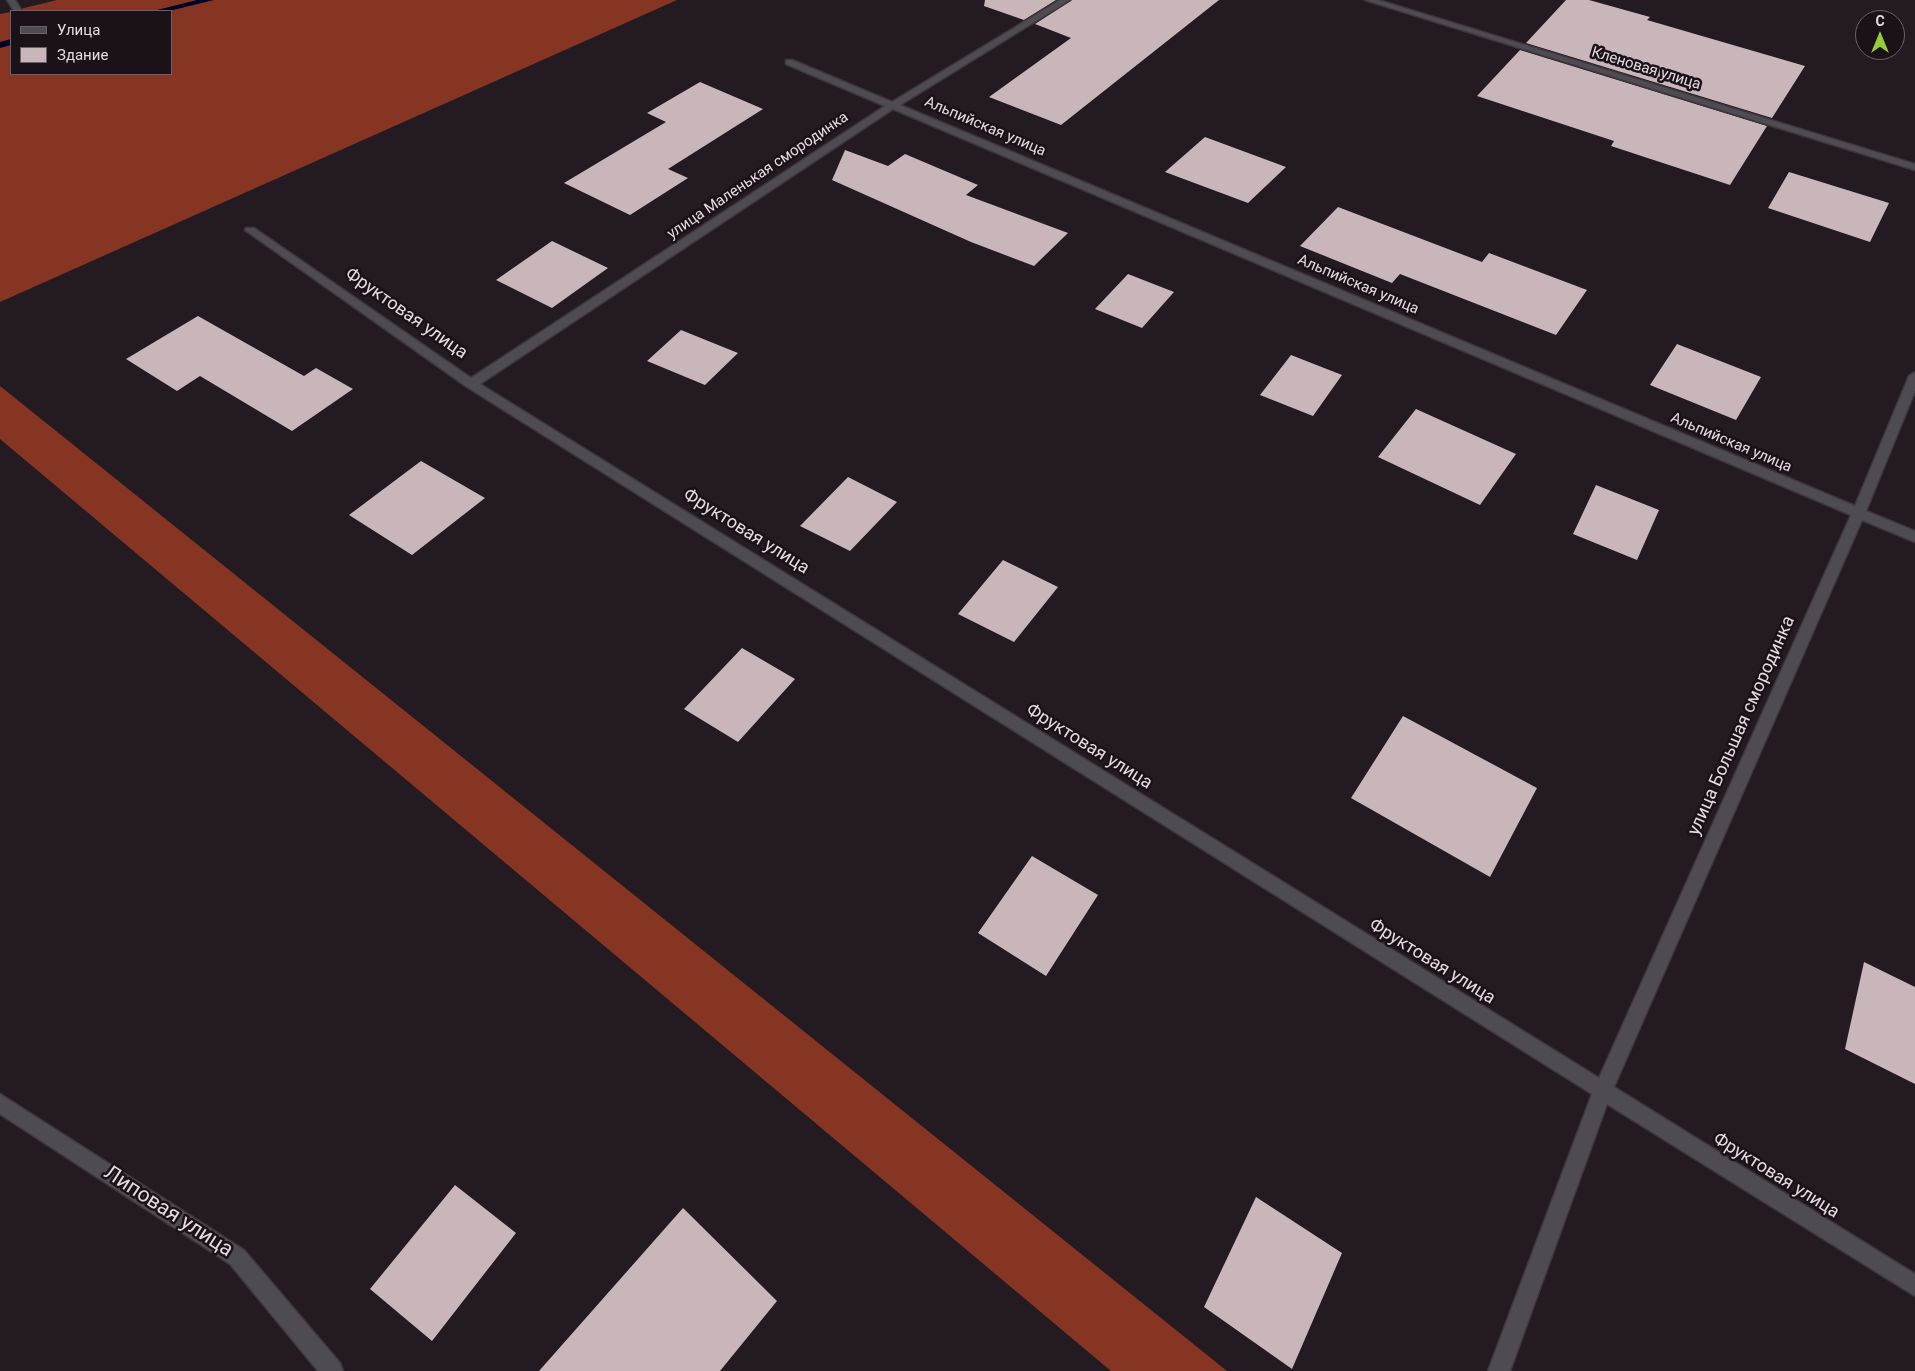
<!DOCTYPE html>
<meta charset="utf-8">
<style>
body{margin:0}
#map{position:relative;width:1915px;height:1371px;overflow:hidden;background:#241a22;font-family:Roboto,sans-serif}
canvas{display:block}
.legend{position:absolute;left:10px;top:10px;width:162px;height:65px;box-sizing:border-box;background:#1b1119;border:1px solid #6b6269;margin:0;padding:6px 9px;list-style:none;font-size:15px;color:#e3dbe1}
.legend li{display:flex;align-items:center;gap:10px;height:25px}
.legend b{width:25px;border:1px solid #6b6269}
.north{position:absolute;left:1855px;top:10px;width:50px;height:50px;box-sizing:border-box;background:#1b1119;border:1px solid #6b6269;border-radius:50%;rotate:0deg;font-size:14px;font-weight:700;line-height:20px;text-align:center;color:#e3dbe1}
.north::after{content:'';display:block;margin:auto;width:18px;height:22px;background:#97cc38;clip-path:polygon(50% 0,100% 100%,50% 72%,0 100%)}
</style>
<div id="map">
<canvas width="1915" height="1371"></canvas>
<ul class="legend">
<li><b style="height:6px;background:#4e4c52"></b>Улица</li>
<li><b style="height:14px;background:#c9b6ba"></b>Здание</li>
</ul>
<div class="north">С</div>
</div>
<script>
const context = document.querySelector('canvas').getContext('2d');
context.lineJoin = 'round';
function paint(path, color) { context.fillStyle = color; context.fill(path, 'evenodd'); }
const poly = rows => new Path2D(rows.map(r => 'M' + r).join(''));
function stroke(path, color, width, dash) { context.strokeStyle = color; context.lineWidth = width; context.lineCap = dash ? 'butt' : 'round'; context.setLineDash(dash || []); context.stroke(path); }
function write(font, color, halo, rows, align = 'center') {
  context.font = font + ' Roboto,sans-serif'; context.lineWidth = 5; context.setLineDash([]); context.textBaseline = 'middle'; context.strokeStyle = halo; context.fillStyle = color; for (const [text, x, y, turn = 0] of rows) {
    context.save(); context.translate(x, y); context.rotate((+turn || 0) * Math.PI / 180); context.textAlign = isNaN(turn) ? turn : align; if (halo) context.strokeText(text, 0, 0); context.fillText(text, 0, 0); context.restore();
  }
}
paint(poly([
 [57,0,677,0,0,302,0,14,11,12,11,74,171,74,171,11,12,11],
 [0,386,1227,1371,1111,1371,0,439]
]), '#863523');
paint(poly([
 [197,0,214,0,169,11,153,11,197,0],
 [11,39,11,45,0,48,0,42,11,39]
]), '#020028');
paint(poly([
 [985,0,1056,0,1024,20,984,6],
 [1072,0,1219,0,1061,125,989,97,1071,38,1035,24],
 [1566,0,1589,0,1650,17,1647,20,1805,66,1772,118,1526,43],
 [1520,50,1767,126,1730,185,1611,146,1614,141,1477,96],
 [700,82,763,109,668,169,688,178,630,215,564,183,666,122,647,113],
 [1205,137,1286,167,1248,203,1165,172],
 [845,150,888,166,905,154,978,185,966,195,1068,233,1034,266,971,242,832,180],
 [1789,172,1889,203,1870,242,1768,208],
 [1338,207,1482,262,1489,253,1587,290,1556,335,1400,274,1392,283,1300,246],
 [552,241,608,268,552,308,496,280],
 [1128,274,1174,292,1142,328,1095,309],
 [198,316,304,376,316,368,353,389,292,431,200,376,177,391,126,359],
 [681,330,738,353,705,385,647,361],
 [1677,344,1761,377,1736,420,1650,385],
 [1291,355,1342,375,1313,416,1260,395],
 [1416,409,1516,454,1480,505,1378,457],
 [421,461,485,498,412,555,349,515],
 [848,477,897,502,850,551,800,526],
 [1596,485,1659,510,1637,560,1573,534],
 [1003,560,1058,587,1014,642,958,614],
 [742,648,795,679,738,742,684,709],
 [1403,716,1537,788,1490,877,1351,798],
 [1032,856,1098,895,1046,976,978,933],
 [1864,962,1915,987,1915,1084,1845,1049],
 [455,1185,516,1233,432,1341,370,1289],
 [1256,1197,1342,1253,1292,1369,1204,1307],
 [683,1208,777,1301,720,1371,539,1371]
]), '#c9b6ba');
const minor = poly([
 [7,0,15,0,22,11,14,11,7,0],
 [1060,0,1070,0,900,105,1855,506,1909,376,1915,372,1915,391,1866,511,1915,531,1915,542,1862,520,1614,1087,1915,1274,1915,1296,1607,1104,1510,1371,1488,1371,1592,1094,467,387,245,230,246,228,254,228,471,378,885,106,786,64,786,60,792,60,892,102,1060,0],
 [893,109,1851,515,1599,1078,480,384,893,109],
 [1365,0,1378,0,1915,164,1915,170,1365,0],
 [0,1094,244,1250,340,1363,343,1371,318,1371,230,1264,0,1114,0,1094]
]);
stroke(minor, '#3f353d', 3);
paint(minor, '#4e4c52');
write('15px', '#e3dbe1', '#1b1119', [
 ["Кленовая улица",1646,69,17],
 ["Альпийская улица",985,127,23],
 ["улица Маленькая смородинка",758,176,-34],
 ["Альпийская улица",1358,285,23],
 ["Альпийская улица",1731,443,23]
]);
write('18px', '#e3dbe1', '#1b1119', [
 ["Фруктовая улица",406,314,35],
 ["Фруктовая улица",746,532,32],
 ["улица Большая смородинка",1742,726,-66],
 ["Фруктовая улица",1089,747,32],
 ["Фруктовая улица",1432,962,32],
 ["Фруктовая улица",1776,1176,32]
]);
write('21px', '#e3dbe1', '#1b1119', [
 ["Липовая улица",168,1212,33]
]);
</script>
